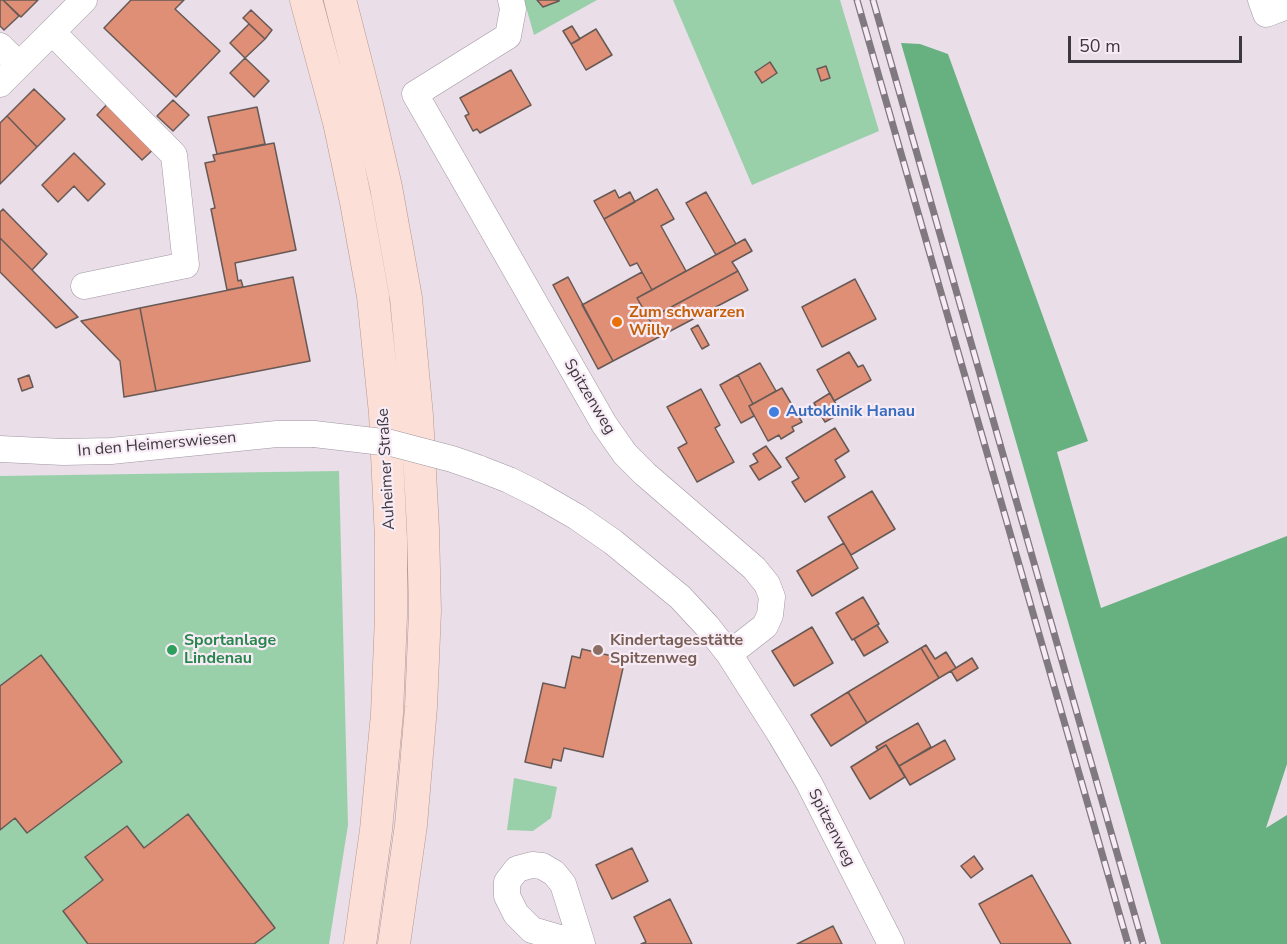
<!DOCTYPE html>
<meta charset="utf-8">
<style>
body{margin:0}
#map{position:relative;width:1287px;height:944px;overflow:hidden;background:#eadee9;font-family:"Nunito Sans",sans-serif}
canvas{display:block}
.scale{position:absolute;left:1068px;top:36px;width:174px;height:27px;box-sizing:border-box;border:3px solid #3d383d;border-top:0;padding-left:8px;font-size:18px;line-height:21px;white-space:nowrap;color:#3d383d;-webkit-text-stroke:4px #f7ebf6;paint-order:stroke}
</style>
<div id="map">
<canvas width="1287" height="944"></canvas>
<div class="scale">50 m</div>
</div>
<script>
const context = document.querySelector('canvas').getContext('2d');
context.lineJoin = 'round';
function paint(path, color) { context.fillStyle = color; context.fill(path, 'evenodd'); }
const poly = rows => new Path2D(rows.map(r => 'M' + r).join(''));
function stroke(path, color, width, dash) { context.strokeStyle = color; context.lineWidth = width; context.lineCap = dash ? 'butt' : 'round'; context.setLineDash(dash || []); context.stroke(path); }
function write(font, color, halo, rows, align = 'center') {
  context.font = font + ' "Nunito Sans",sans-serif'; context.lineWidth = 4.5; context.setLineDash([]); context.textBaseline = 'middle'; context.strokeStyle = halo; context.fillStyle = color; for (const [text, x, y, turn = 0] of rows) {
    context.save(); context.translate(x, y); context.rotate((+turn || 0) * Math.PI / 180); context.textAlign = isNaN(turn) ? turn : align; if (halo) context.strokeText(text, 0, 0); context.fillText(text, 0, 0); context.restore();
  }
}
paint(poly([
 [524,0,597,0,534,35],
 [673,0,840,0,879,131,752,185],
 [339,471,348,825,329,944,0,944,0,476],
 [514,778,557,787,551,818,533,831,507,830]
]), '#99d0aa');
paint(poly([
 [901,43,920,44,948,54,1088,441,1057,452,1101,608,1287,536,1287,764,1266,828,1287,815,1287,944,1161,944]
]), '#67b180');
const building = poly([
 [0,0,3,0,19,16,4,30,0,26,0,0],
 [3,0,38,0,21,17,3,0],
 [131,0,184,0,175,9,220,51,176,97,104,28,131,0],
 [537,0,559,0,559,1,543,7,537,0],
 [251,10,272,30,265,39,243,18,251,10],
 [249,24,265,39,245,58,230,43,249,24],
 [572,26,580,39,571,44,563,31,572,26],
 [596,29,612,55,586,70,571,44,596,29],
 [245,58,269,81,254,97,230,73,245,58],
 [770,62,777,73,762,83,755,72,770,62],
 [826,66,830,78,821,81,817,69,826,66],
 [511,70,531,105,480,133,477,129,473,131,465,116,469,114,460,98,511,70],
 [34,89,65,119,37,147,7,116,34,89],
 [112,99,158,145,142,160,97,115,112,99],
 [173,100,189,115,173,131,157,116,173,100],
 [257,107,265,144,217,154,208,117,257,107],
 [7,116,37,147,0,184,0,123,7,116],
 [274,143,296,250,235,263,238,281,241,280,243,287,227,290,211,209,215,208,205,163,215,161,213,155,274,143],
 [74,153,105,184,88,201,74,186,58,202,42,185,74,153],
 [657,189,674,219,661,226,686,271,652,290,637,263,630,266,604,219,657,189],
 [615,190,619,198,630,192,635,202,604,219,594,201,615,190],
 [706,192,736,244,716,255,686,203,706,192],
 [3,209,47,254,32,270,0,238,0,212,3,209],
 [0,238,32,270,78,317,56,328,0,272,0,238],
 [745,239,752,251,732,262,738,271,649,319,637,298,745,239],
 [738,271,748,290,659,337,649,319,738,271],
 [642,272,652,290,637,298,659,337,613,361,582,305,642,272],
 [293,277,310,361,156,391,140,308,293,277],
 [568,277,613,361,598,369,553,285,568,277],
 [855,279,876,319,822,347,802,307,855,279],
 [140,308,156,391,124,397,120,361,81,321,140,308],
 [698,325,709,345,702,349,691,329,698,325],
 [849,352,858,367,863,365,871,380,834,401,817,370,849,352],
 [760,363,776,391,753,404,738,375,760,363],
 [29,375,33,387,22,391,18,379,29,375],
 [738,375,753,404,749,406,754,416,741,423,720,385,738,375],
 [782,388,802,422,792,427,794,431,781,439,779,435,768,441,749,406,782,388],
 [701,389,720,425,715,428,734,462,697,482,678,448,687,443,667,407,701,389],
 [830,393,841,413,825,422,814,403,830,393],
 [835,428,849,451,835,460,845,477,805,502,792,482,799,478,786,458,835,428],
 [766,446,781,467,759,480,750,466,758,462,753,454,766,446],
 [872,491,895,529,851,555,828,517,872,491],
 [844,543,858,568,812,596,797,571,844,543],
 [863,597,879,624,852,640,836,613,863,597],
 [877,625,888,642,864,656,854,639,877,625],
 [812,627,833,663,794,686,772,651,812,627],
 [926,645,935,659,946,652,956,668,939,678,921,648,926,645],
 [921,648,939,678,867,723,848,692,921,648],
 [582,649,625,659,603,757,564,748,561,761,553,759,551,768,525,762,543,683,565,688,572,656,580,658,582,649],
 [41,655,122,762,27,833,15,818,0,830,0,686,41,655],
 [972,658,978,668,957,681,951,671,972,658],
 [848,692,867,723,831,746,811,715,848,692],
 [918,723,931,747,899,766,886,745,878,750,876,747,918,723],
 [945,740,955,759,910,785,899,766,945,740],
 [886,745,905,777,870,799,851,767,886,745],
 [188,814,275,928,254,944,88,944,63,911,103,880,85,857,127,826,144,848,188,814],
 [632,848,648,881,612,899,596,865,632,848],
 [974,856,983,869,971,878,961,866,974,856],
 [1032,875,1071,944,1001,944,979,904,1032,875],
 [670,899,692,944,641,944,646,942,634,917,670,899],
 [833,926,842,944,797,944,833,926]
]);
paint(building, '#de8f76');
stroke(building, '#675955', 1.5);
const minor = poly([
 [511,0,513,9,508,36,415,94,604,424,625,454,645,474,754,568,767,584,772,597,770,615,765,626,729,654],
 [1261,0,1266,14,1287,6],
 [52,32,174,155,186,265,84,286],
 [0,46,19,65],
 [0,84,84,0],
 [0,449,63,452,111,451,277,434,314,434],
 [478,468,509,480,537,494,577,517,613,542,680,597,707,626,729,654,780,734,809,783,891,944],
 [580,944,532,930,516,914,507,896,507,882,517,869,532,865,542,866,554,873,563,884,582,944]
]);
const major = poly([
 [306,0,339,122,356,202,373,296,385,413,391,539,391,616,387,714,376,830,360,944],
 [340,0,367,105,386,187,406,298,417,416,423,529,425,611,421,707,411,825,394,944]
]);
stroke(minor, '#a196a1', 27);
stroke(major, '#b8978f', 33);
stroke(minor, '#fff', 26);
stroke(major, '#fcdfd6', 32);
const rail = poly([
 [857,0,1128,944],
 [873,0,1143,944]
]);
stroke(rail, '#807980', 7);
stroke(rail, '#f7ebf6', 4.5, [14]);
const minorBridge = poly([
 [314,434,391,443,452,459,478,468]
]);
stroke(minorBridge, '#a196a1', 27, []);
stroke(minorBridge, '#fff', 26);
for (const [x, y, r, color] of [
 [617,322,6,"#e8710a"],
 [774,412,6,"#3f7fe0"],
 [172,650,6,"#2e9e5b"],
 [598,650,6,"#8d6e63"]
]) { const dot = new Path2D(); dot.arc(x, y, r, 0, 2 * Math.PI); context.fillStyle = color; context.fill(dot); stroke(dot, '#f7ebf6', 2); }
write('bold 16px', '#c56008', '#f7ebf6', [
 ["Zum schwarzen",629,313],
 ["Willy",629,331]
], 'left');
write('16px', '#3d383d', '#f7ebf6', [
 ["Spitzenweg",589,397,59],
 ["In den Heimerswiesen",157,445,-5],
 ["Auheimer Straße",387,469,-93],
 ["Spitzenweg",831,828,63]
]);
write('bold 16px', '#366cbe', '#f7ebf6', [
 ["Autoklinik Hanau",786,412]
], 'left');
write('bold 16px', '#27864d', '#f7ebf6', [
 ["Sportanlage",184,641],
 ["Lindenau",184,659]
], 'left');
write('bold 16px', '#785e54', '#f7ebf6', [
 ["Kindertagesstätte",610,641],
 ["Spitzenweg",610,659]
], 'left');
</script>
